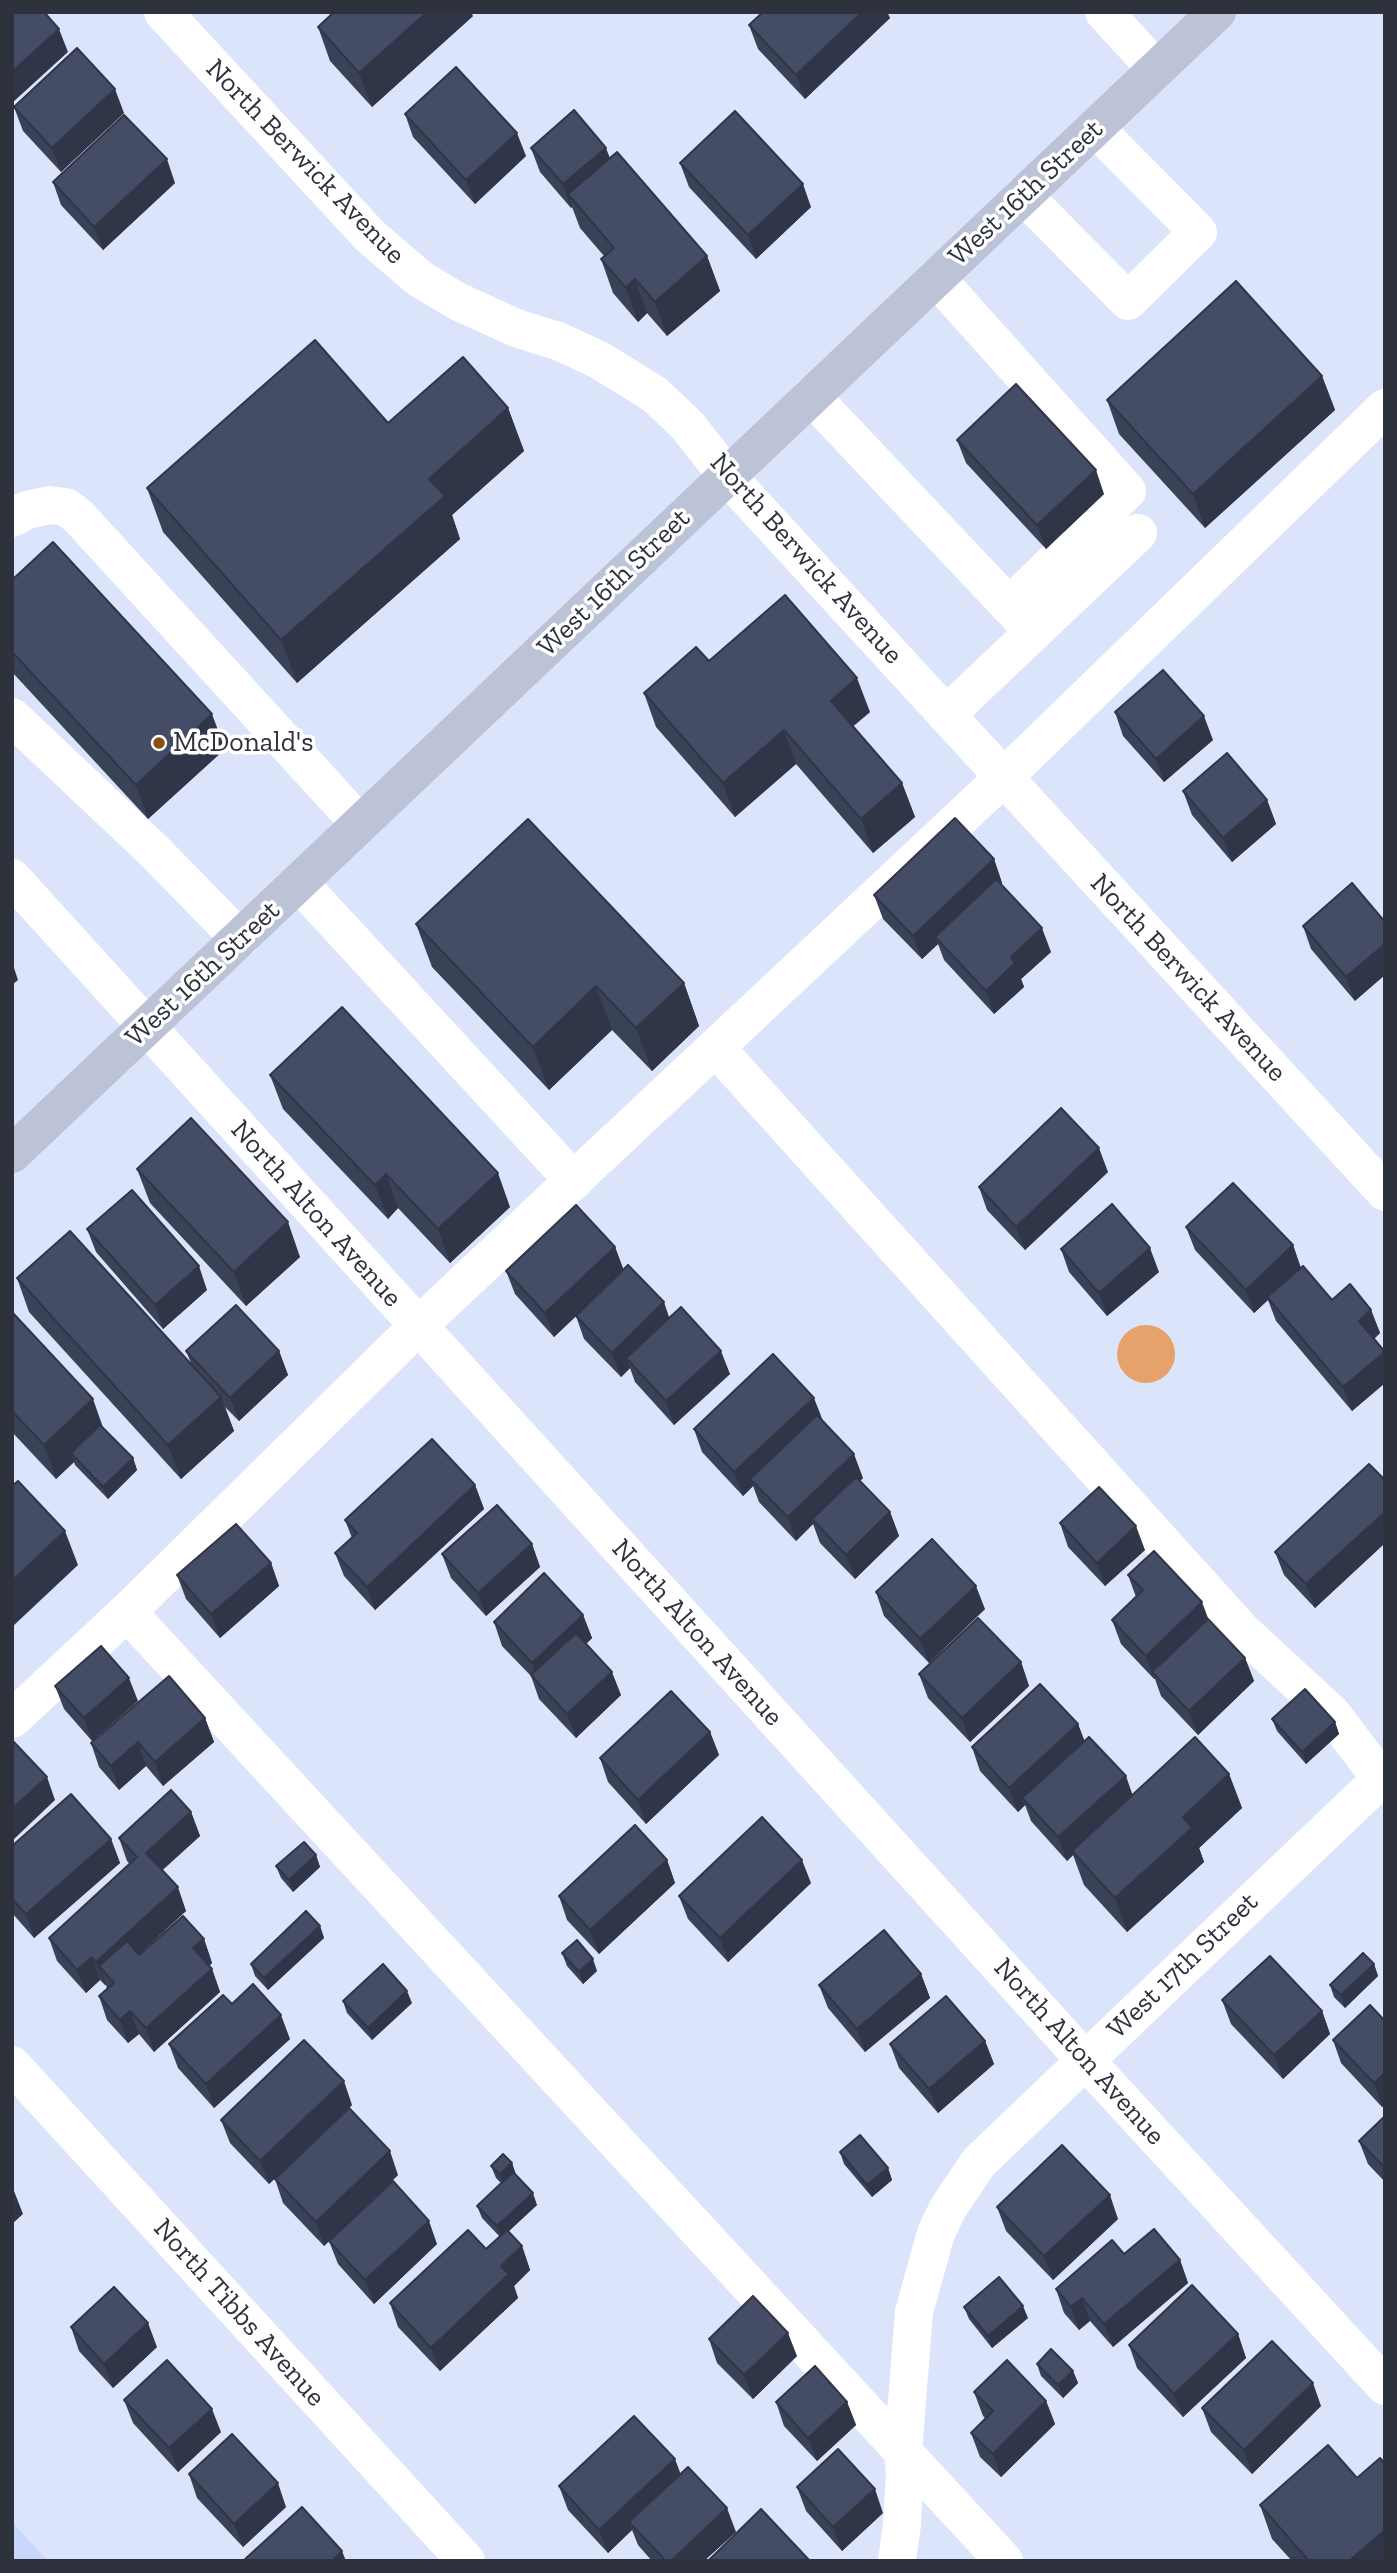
<!DOCTYPE html>
<style>
body{margin:0}
#map{position:relative;width:1397px;height:2573px;overflow:hidden;background:#dbe4fb;font-family:"Zilla Slab",serif}
canvas{display:block}
.frame{position:absolute;inset:0;border:14px solid #2e323d;pointer-events:none}
</style>
<div id="map">
<canvas width="1397" height="2573"></canvas>
<div class="frame"></div>
</div>
<script>
const context = document.querySelector('canvas').getContext('2d');
context.lineJoin = 'round';
function paint(path, color) { context.fillStyle = color; context.fill(path, 'evenodd'); }
const poly = rows => new Path2D(rows.map(r => 'M' + r).join(''));
function stroke(path, color, width, dash) { context.strokeStyle = color; context.lineWidth = width; context.lineCap = dash ? 'butt' : 'round'; context.setLineDash(dash || []); context.stroke(path); }
function write(font, color, halo, rows, align = 'center') {
  context.font = font + ' "Zilla Slab",serif'; context.lineWidth = 7; context.setLineDash([]); context.textBaseline = 'middle'; context.strokeStyle = halo; context.fillStyle = color; for (const [text, x, y, turn = 0] of rows) {
    context.save(); context.translate(x, y); context.rotate((+turn || 0) * Math.PI / 180); context.textAlign = isNaN(turn) ? turn : align; if (halo) context.strokeText(text, 0, 0); context.fillText(text, 0, 0); context.restore();
  }
}
paint(poly([
 [12,2522,48,2561,12,2561]
]), '#c9d7fa');
paint(poly([
 '1117 1354a29 29 0 1 1 58 0a29 29 0 1 1-58 0Z'
]), '#e7a16b');
stroke(poly([
 [163,12,370,236,420,279,457,301,516,328,558,341,599,360,654,394,687,425,727,476,1385,1192],
 [1104,12,1156,69],
 [1023,195,1128,301,1198,232,1095,128],
 [936,278,1127,491,1009,606],
 [811,396,1034,632],
 [12,518,27,510,49,505,66,507,78,516,360,824],
 [946,715,1138,533],
 [12,717,153,850,240,939],
 [12,878,1085,2060,1385,2386],
 [299,883,574,1181],
 [716,1048,1242,1631,1332,1714,1385,1784],
 [127,1612,1004,2561],
 [12,1719,127,1612,418,1326,1004,777,1385,408],
 [12,2065,466,2561],
 [897,2561,902,2524,905,2472,903,2451,914,2312,936,2233,948,2208,979,2162,1385,1775]
]), '#fff', 38);
stroke(poly([
 [12,1154,1217,12]
]), '#bdc3d7', 38);
paint(poly([
 [763,12,887,12,890,18,805,99,758,49,749,25],
 [473,16,372,107,330,61,318,27],
 [14,107,124,113,61,172,23,131],
 [405,114,526,156,475,204,413,137],
 [531,148,610,158,707,256,720,291,667,336,647,313,638,322,613,293,601,259,604,256,580,228,572,207,571,208,540,172],
 [680,163,811,207,756,259,689,187],
 [53,182,175,183,103,250,61,205],
 [1322,376,1335,410,1205,528,1119,434,1107,400],
 [508,408,524,451,452,515,460,539,297,683,163,532,147,488,388,423],
 [957,440,1104,494,1046,549,966,463],
 [12,580,225,749,148,819,12,672],
 [709,661,870,712,853,726,902,783,915,817,873,853,796,764,735,817,656,727,644,693],
 [1115,712,1213,740,1164,782,1123,736],
 [1183,791,1267,800,1276,824,1232,862,1192,815],
 [994,859,1002,883,1001,884,1051,952,1021,979,1024,987,994,1014,944,960,938,944,922,959,883,919,874,895],
 [1385,922,1355,1001,1311,949,1303,926],
 [416,924,684,983,699,1026,652,1071,612,1030,549,1090,432,967],
 [270,1075,510,1207,450,1263,398,1208,388,1219,283,1109],
 [137,1169,300,1257,246,1306,150,1203],
 [1108,1172,1025,1250,987,1210,979,1187],
 [1186,1227,1293,1245,1301,1268,1332,1300,1371,1310,1380,1333,1374,1339,1385,1352,1385,1383,1352,1411,1276,1321,1268,1300,1254,1313,1195,1250],
 [87,1229,207,1290,163,1329,96,1252],
 [615,1247,623,1269,670,1318,730,1374,674,1425,635,1382,630,1368,621,1377,584,1339,576,1316,554,1337,515,1294,506,1271],
 [1061,1249,1159,1272,1107,1316,1069,1272],
 [17,1278,191,1363,186,1351,279,1351,288,1375,239,1421,225,1407,234,1431,181,1479,29,1312],
 [12,1312,104,1428,133,1458,137,1470,108,1499,75,1465,74,1462,56,1479,12,1432],
 [822,1421,863,1478,860,1481,890,1512,899,1536,855,1579,820,1543,813,1524,796,1541,759,1502,753,1486,743,1496,702,1452,694,1429],
 [1385,1480,1385,1543,1315,1608,1284,1575,1275,1552],
 [475,1485,484,1509,375,1610,344,1576,335,1553,352,1538,345,1520],
 [1060,1523,1145,1550,1105,1586,1068,1547],
 [532,1544,540,1567,486,1616,451,1578,442,1554],
 [271,1563,279,1586,220,1638,186,1599,177,1575],
 [1128,1575,1208,1620,1245,1658,1254,1681,1198,1735,1161,1696,1155,1679,1154,1679,1121,1644,1112,1620,1136,1597],
 [876,1592,985,1609,929,1663,884,1616],
 [583,1615,592,1638,586,1644,621,1695,576,1738,539,1699,531,1676,502,1646,494,1622],
 [1021,1662,1029,1686,970,1742,928,1698,919,1674],
 [55,1686,138,1701,92,1741,64,1709],
 [205,1718,214,1742,163,1786,146,1766,119,1790,99,1767,91,1743],
 [1272,1719,1335,1722,1339,1734,1306,1764,1277,1731],
 [1078,1724,1084,1741,1133,1795,1229,1774,1242,1808,1199,1848,1204,1862,1127,1932,1084,1885,1073,1855,1067,1861,1031,1821,1025,1805,1018,1812,980,1771,972,1747],
 [710,1732,719,1755,646,1824,608,1782,600,1758],
 [191,1812,200,1836,162,1870,186,1911,139,1954,204,1939,212,1963,209,1966,212,1969,220,1992,154,2052,139,2034,128,2043,107,2020,99,1996,107,1989,106,1985,105,1985,100,1980,86,1993,57,1961,49,1938,130,1864,127,1861,119,1838],
 [111,1839,120,1863,34,1938,12,1913,12,1846],
 [316,1855,320,1867,293,1892,281,1878,276,1866],
 [667,1860,675,1883,599,1954,567,1920,559,1896],
 [811,1883,728,1962,688,1919,679,1896],
 [320,1926,324,1938,268,1990,255,1976,251,1964],
 [562,1953,597,1971,583,1984,567,1966],
 [1374,1964,1378,1976,1345,2008,1334,1997,1330,1985],
 [921,1974,930,1998,865,2052,828,2008,819,1985],
 [1222,2000,1322,2011,1330,2034,1283,2079,1231,2024],
 [343,2001,412,2003,372,2040,347,2013],
 [1385,2021,1385,2104,1382,2107,1341,2063,1333,2040],
 [290,2039,214,2108,178,2068,169,2044],
 [985,2041,994,2064,938,2113,899,2068,890,2044],
 [352,2105,269,2184,230,2143,221,2120],
 [1385,2116,1385,2182,1368,2164,1359,2141],
 [840,2152,888,2168,892,2180,872,2197,844,2164],
 [512,2163,516,2175,537,2205,508,2232,522,2246,530,2270,514,2286,518,2298,440,2371,398,2327,390,2303,486,2249,500,2237,482,2218,477,2206,501,2183,496,2178,491,2166],
 [398,2175,335,2235,437,2244,374,2304,338,2264,329,2241,324,2246,283,2203,275,2179],
 [997,2207,1118,2219,1053,2280,1006,2231],
 [1124,2254,1180,2260,1188,2283,1113,2347,1090,2321,1079,2330,1064,2313,1056,2289],
 [964,2307,1028,2318,992,2348,969,2319],
 [71,2327,157,2347,113,2388,79,2351],
 [1238,2334,1246,2358,1183,2417,1137,2368,1129,2345],
 [709,2339,797,2356,753,2399,717,2363],
 [1037,2364,1073,2371,1078,2383,1063,2398,1041,2376],
 [974,2392,1046,2401,1055,2424,1001,2477,980,2457,971,2433,986,2419,983,2416],
 [124,2400,221,2432,178,2472,133,2423],
 [776,2402,847,2402,856,2425,817,2461,784,2426],
 [1321,2406,1252,2474,1211,2432,1202,2408],
 [189,2474,286,2507,243,2547,197,2498],
 [681,2474,736,2532,704,2561,652,2561,638,2545,632,2530,608,2553,568,2510,559,2486],
 [1357,2478,1385,2561,1292,2561,1272,2539,1260,2505],
 [797,2487,883,2513,842,2551,806,2511]
]), '#3a4257');
paint(poly([
 [427,12,471,12,473,16,372,107,359,73],
 [862,12,887,12,890,18,805,99,796,75],
 [59,29,68,52,12,103,12,72],
 [115,89,124,113,61,172,52,148],
 [517,133,526,156,475,204,466,180],
 [606,148,615,171,568,194,572,207,571,208,563,184],
 [167,159,175,183,103,250,94,227],
 [803,184,811,207,756,259,748,235],
 [707,256,720,291,667,336,655,302],
 [635,279,647,313,638,322,626,288],
 [1322,376,1335,410,1205,528,1193,494],
 [508,408,524,451,452,515,460,539,297,683,281,640,429,479],
 [1096,470,1104,494,1046,549,1037,525],
 [857,678,870,712,843,735,831,701],
 [212,714,225,749,148,819,136,785],
 [1204,716,1213,740,1164,782,1156,759],
 [784,730,796,764,735,817,723,783],
 [902,783,915,817,873,853,861,819],
 [1267,800,1276,824,1232,862,1223,838],
 [994,859,1002,883,940,942,935,937,938,944,922,959,913,936],
 [1042,928,1051,952,1021,979,1024,987,994,1014,986,991,1011,957],
 [1385,944,1385,975,1355,1001,1346,977],
 [12,962,18,980,12,985],
 [684,983,699,1026,652,1071,636,1028],
 [596,986,612,1030,549,1090,533,1047],
 [1099,1148,1108,1172,1025,1250,1016,1227],
 [498,1173,510,1207,450,1263,438,1229],
 [386,1174,398,1208,388,1219,375,1185],
 [288,1222,300,1257,246,1306,234,1272],
 [1293,1245,1301,1269,1267,1297,1268,1300,1254,1313,1246,1290],
 [615,1247,624,1271,554,1337,545,1313],
 [1150,1248,1159,1272,1107,1316,1099,1293],
 [199,1266,207,1290,163,1329,155,1305],
 [664,1302,672,1326,626,1358,630,1368,621,1377,612,1353],
 [1371,1310,1380,1333,1367,1345,1359,1321],
 [279,1351,288,1375,239,1421,230,1398],
 [721,1351,730,1374,674,1425,666,1401],
 [1385,1352,1385,1383,1352,1411,1343,1387],
 [221,1397,234,1431,181,1479,168,1445],
 [814,1398,823,1421,750,1479,753,1486,743,1496,734,1472],
 [93,1399,105,1433,71,1453,74,1462,56,1479,44,1445],
 [854,1454,863,1478,815,1523,812,1519,813,1524,796,1541,788,1517],
 [133,1458,137,1470,108,1499,103,1487],
 [475,1485,484,1509,375,1610,367,1587],
 [890,1512,899,1536,855,1579,846,1555],
 [1385,1512,1385,1543,1315,1608,1306,1584],
 [1136,1526,1145,1550,1105,1586,1097,1563],
 [65,1531,78,1565,12,1627,12,1581],
 [532,1544,540,1567,486,1616,478,1593],
 [271,1563,279,1586,220,1638,211,1614],
 [976,1586,985,1609,929,1663,920,1639],
 [1202,1602,1211,1626,1152,1672,1154,1679,1146,1656],
 [583,1615,592,1638,541,1686,532,1663],
 [1245,1658,1254,1681,1198,1735,1189,1711],
 [1021,1662,1029,1686,970,1742,962,1718],
 [612,1672,621,1695,576,1738,567,1714],
 [129,1678,138,1701,92,1741,84,1718],
 [205,1718,214,1742,163,1786,155,1762],
 [1335,1722,1339,1734,1306,1764,1302,1752],
 [1078,1724,1087,1747,1022,1798,1025,1805,1018,1812,1009,1788],
 [710,1732,719,1755,646,1824,638,1800],
 [138,1742,146,1766,119,1790,111,1766],
 [1229,1774,1242,1808,1199,1848,1204,1862,1127,1932,1115,1898,1183,1817],
 [1126,1776,1134,1799,1072,1851,1073,1855,1067,1861,1058,1837],
 [47,1777,55,1800,12,1841,12,1809],
 [191,1812,200,1836,155,1877,146,1853],
 [111,1839,120,1863,34,1938,26,1914],
 [316,1855,320,1867,293,1892,289,1880],
 [667,1860,675,1883,599,1954,590,1930],
 [802,1860,811,1883,728,1962,720,1938],
 [178,1887,186,1911,111,1980,99,1966,106,1985,105,1985,96,1962],
 [320,1926,324,1938,268,1990,264,1978],
 [204,1939,212,1963,202,1972,193,1948],
 [92,1957,100,1980,86,1993,77,1970],
 [593,1959,597,1971,583,1984,579,1972],
 [1374,1964,1378,1976,1345,2008,1341,1995],
 [212,1969,220,1992,154,2052,146,2028],
 [921,1974,930,1998,865,2052,857,2029],
 [407,1991,412,2003,372,2040,368,2028],
 [130,2011,139,2034,128,2043,120,2020],
 [1322,2011,1330,2034,1283,2079,1274,2055],
 [281,2015,290,2039,214,2108,206,2084],
 [985,2041,994,2064,938,2113,929,2089],
 [1385,2073,1385,2104,1382,2107,1374,2083],
 [344,2081,352,2105,269,2184,260,2161],
 [390,2151,398,2175,324,2246,316,2222],
 [512,2163,516,2175,504,2186,500,2174],
 [888,2168,892,2180,872,2197,867,2185],
 [14,2191,23,2214,12,2224,12,2193],
 [533,2193,537,2205,501,2238,497,2226],
 [1110,2195,1118,2219,1053,2280,1044,2256],
 [429,2221,437,2244,374,2304,365,2280],
 [522,2246,530,2270,514,2286,518,2298,440,2371,431,2348,501,2266],
 [1180,2260,1188,2283,1113,2347,1104,2324],
 [1082,2298,1090,2321,1079,2330,1071,2307],
 [1023,2306,1028,2318,992,2348,988,2336],
 [148,2323,157,2347,113,2388,104,2364],
 [788,2333,797,2356,753,2399,744,2375],
 [1238,2334,1246,2358,1183,2417,1174,2394],
 [1073,2371,1078,2383,1063,2398,1058,2385],
 [1313,2383,1321,2406,1252,2474,1244,2450],
 [1046,2401,1055,2424,1001,2477,993,2454],
 [847,2402,856,2425,817,2461,808,2438],
 [212,2409,221,2432,178,2472,169,2448],
 [675,2459,684,2483,629,2522,632,2530,608,2553,599,2530],
 [278,2483,286,2507,243,2547,234,2524],
 [875,2489,883,2513,842,2551,833,2527],
 [727,2508,736,2532,704,2561,671,2561],
 [1385,2530,1385,2561,1349,2561],
 [342,2551,346,2561,332,2561]
]), '#303647');
const building = poly([
 [12,12,44,12,59,29,12,72,12,12],
 [334,12,427,12,359,73,318,27,334,12],
 [763,12,862,12,796,75,749,25,763,12],
 [77,48,115,89,52,148,14,107,77,48],
 [456,67,517,133,466,180,405,114,456,67],
 [574,110,606,148,563,184,531,148,574,110],
 [735,111,803,184,748,235,680,163,735,111],
 [124,115,167,159,94,227,53,182,124,115],
 [617,152,707,256,655,302,635,279,626,288,601,259,614,248,568,194,617,152],
 [1236,281,1322,376,1193,494,1107,400,1236,281],
 [315,340,388,423,463,357,508,408,429,479,445,496,281,640,147,488,315,340],
 [1016,384,1096,470,1037,525,957,440,1016,384],
 [53,542,212,714,136,785,12,652,12,580,53,542],
 [785,595,857,678,831,701,902,783,861,819,784,730,723,783,644,693,696,647,709,661,785,595],
 [1163,670,1204,716,1156,759,1115,712,1163,670],
 [1227,753,1267,800,1223,838,1183,791,1227,753],
 [955,818,994,859,913,936,874,895,955,818],
 [528,819,684,983,636,1028,596,986,533,1047,416,924,528,819],
 [996,879,1042,928,1011,957,1015,963,986,991,935,937,996,879],
 [1352,883,1385,922,1385,944,1346,977,1303,926,1352,883],
 [342,1007,498,1173,438,1229,386,1174,375,1185,270,1075,342,1007],
 [1061,1108,1099,1148,1016,1227,979,1187,1061,1108],
 [191,1118,288,1222,234,1272,137,1169,191,1118],
 [1233,1183,1293,1245,1246,1290,1186,1227,1233,1183],
 [132,1190,199,1266,155,1305,87,1229,132,1190],
 [1112,1204,1150,1248,1099,1293,1061,1249,1112,1204],
 [576,1205,615,1247,545,1313,506,1271,576,1205],
 [70,1231,221,1397,168,1445,17,1278,70,1231],
 [628,1265,664,1302,612,1353,576,1316,628,1265],
 [1303,1266,1332,1300,1350,1284,1371,1310,1359,1321,1385,1352,1343,1387,1267,1297,1303,1266],
 [236,1305,279,1351,230,1398,186,1351,236,1305],
 [681,1307,721,1351,666,1401,626,1358,681,1307],
 [12,1312,93,1399,44,1445,12,1411,12,1312],
 [773,1354,814,1398,734,1472,694,1429,773,1354],
 [817,1415,854,1454,788,1517,750,1479,817,1415],
 [100,1425,133,1458,103,1487,71,1453,100,1425],
 [432,1439,475,1485,367,1587,335,1553,357,1533,345,1520,432,1439],
 [1369,1464,1385,1480,1385,1512,1306,1584,1275,1552,1369,1464],
 [856,1477,890,1512,846,1555,812,1519,856,1477],
 [18,1481,65,1531,12,1581,12,1486,18,1481],
 [1099,1487,1136,1526,1097,1563,1060,1523,1099,1487],
 [497,1505,532,1544,478,1593,442,1554,497,1505],
 [236,1524,271,1563,211,1614,177,1575,236,1524],
 [932,1539,976,1586,920,1639,876,1592,932,1539],
 [1154,1551,1202,1602,1146,1656,1112,1620,1143,1590,1128,1575,1154,1551],
 [544,1573,583,1615,532,1663,494,1622,544,1573],
 [978,1618,1021,1662,962,1718,919,1674,978,1618],
 [1208,1619,1245,1658,1189,1711,1152,1672,1208,1619],
 [576,1633,612,1672,567,1714,531,1675,576,1633],
 [101,1646,129,1678,84,1718,55,1686,101,1646],
 [169,1676,205,1718,155,1762,138,1742,111,1766,91,1743,169,1676],
 [1040,1684,1078,1724,1009,1788,972,1747,1040,1684],
 [1305,1689,1335,1722,1302,1752,1272,1719,1305,1689],
 [671,1691,710,1732,638,1800,600,1758,671,1691],
 [1089,1737,1126,1776,1058,1837,1022,1798,1089,1737],
 [1195,1737,1229,1774,1183,1817,1192,1828,1115,1898,1072,1851,1195,1737],
 [12,1740,47,1777,12,1809,12,1740],
 [171,1790,191,1812,146,1853,178,1887,96,1962,92,1957,77,1970,49,1938,137,1857,119,1838,171,1790],
 [71,1794,111,1839,26,1914,12,1899,12,1846,71,1794],
 [762,1817,802,1860,720,1938,679,1896,762,1817],
 [635,1825,667,1860,590,1930,559,1896,635,1825],
 [304,1842,316,1855,289,1880,276,1866,304,1842],
 [306,1911,320,1926,264,1978,251,1964,306,1911],
 [183,1916,204,1939,193,1948,212,1969,146,2028,130,2011,120,2020,99,1996,114,1983,99,1966,127,1941,139,1955,183,1916],
 [884,1930,921,1974,857,2029,819,1985,884,1930],
 [577,1940,593,1959,579,1972,562,1953,577,1940],
 [1363,1953,1374,1964,1341,1995,1330,1985,1363,1953],
 [1270,1956,1322,2011,1274,2055,1222,2000,1270,1956],
 [383,1964,407,1991,368,2028,343,2001,383,1964],
 [253,1984,281,2015,206,2084,169,2044,223,1995,232,2004,253,1984],
 [946,1996,985,2041,929,2089,890,2044,946,1996],
 [1370,2005,1385,2021,1385,2073,1374,2083,1333,2040,1370,2005],
 [304,2040,344,2081,260,2161,221,2120,304,2040],
 [349,2108,390,2151,316,2222,275,2179,349,2108],
 [1385,2116,1385,2168,1359,2141,1385,2116],
 [860,2135,888,2168,867,2185,840,2152,860,2135],
 [1062,2145,1110,2195,1044,2256,997,2207,1062,2145],
 [503,2154,512,2163,500,2174,491,2166,503,2154],
 [513,2172,533,2193,497,2226,477,2206,513,2172],
 [393,2181,429,2221,365,2280,329,2241,393,2181],
 [1154,2229,1180,2260,1104,2324,1082,2298,1071,2307,1056,2289,1112,2240,1124,2254,1154,2229],
 [468,2230,486,2249,507,2230,522,2246,501,2266,509,2274,431,2348,390,2303,468,2230],
 [999,2277,1023,2306,988,2336,964,2307,999,2277],
 [1192,2285,1238,2334,1174,2394,1129,2345,1192,2285],
 [114,2287,148,2323,104,2364,71,2327,114,2287],
 [753,2296,788,2333,744,2375,709,2339,753,2296],
 [1272,2341,1313,2383,1244,2450,1202,2408,1272,2341],
 [1051,2349,1073,2371,1058,2385,1037,2364,1051,2349],
 [167,2360,212,2409,169,2448,124,2400,167,2360],
 [1007,2360,1046,2401,993,2454,971,2433,993,2411,974,2392,1007,2360],
 [815,2366,847,2402,808,2438,776,2402,815,2366],
 [634,2416,675,2459,599,2530,559,2486,634,2416],
 [232,2434,278,2483,234,2524,189,2474,232,2434],
 [1328,2445,1357,2478,1380,2458,1385,2464,1385,2530,1349,2561,1309,2561,1260,2505,1328,2445],
 [838,2449,875,2489,833,2527,797,2487,838,2449],
 [688,2467,727,2508,671,2561,666,2561,629,2522,688,2467],
 [302,2507,342,2551,332,2561,243,2561,302,2507],
 [761,2509,810,2561,708,2561,761,2509]
]);
paint(building, '#444d65');
stroke(building, '#303647', 2);
for (const [x, y, r, color] of [
 [159,743,7,"#8b4d12"]
]) { const dot = new Path2D(); dot.arc(x, y, r, 0, 2 * Math.PI); context.fillStyle = color; context.fill(dot); stroke(dot, '#fff', 2.5); }
write('28px', '#2e323d', '#fff', [
 ["North Berwick Avenue",305,162,46],
 ["West 16th Street",1026,193,-43],
 ["North Berwick Avenue",806,559,48],
 ["West 16th Street",614,583,-44],
 ["West 16th Street",203,974,-43],
 ["North Berwick Avenue",1188,978,47],
 ["North Alton Avenue",316,1214,48],
 ["North Alton Avenue",697,1633,48],
 ["West 17th Street",1183,1966,-44],
 ["North Alton Avenue",1079,2052,48],
 ["North Tibbs Avenue",239,2313,48]
]);
write('28px', '#2e323d', '#fff', [
 ["McDonald's",173,743]
], 'left');
</script>
